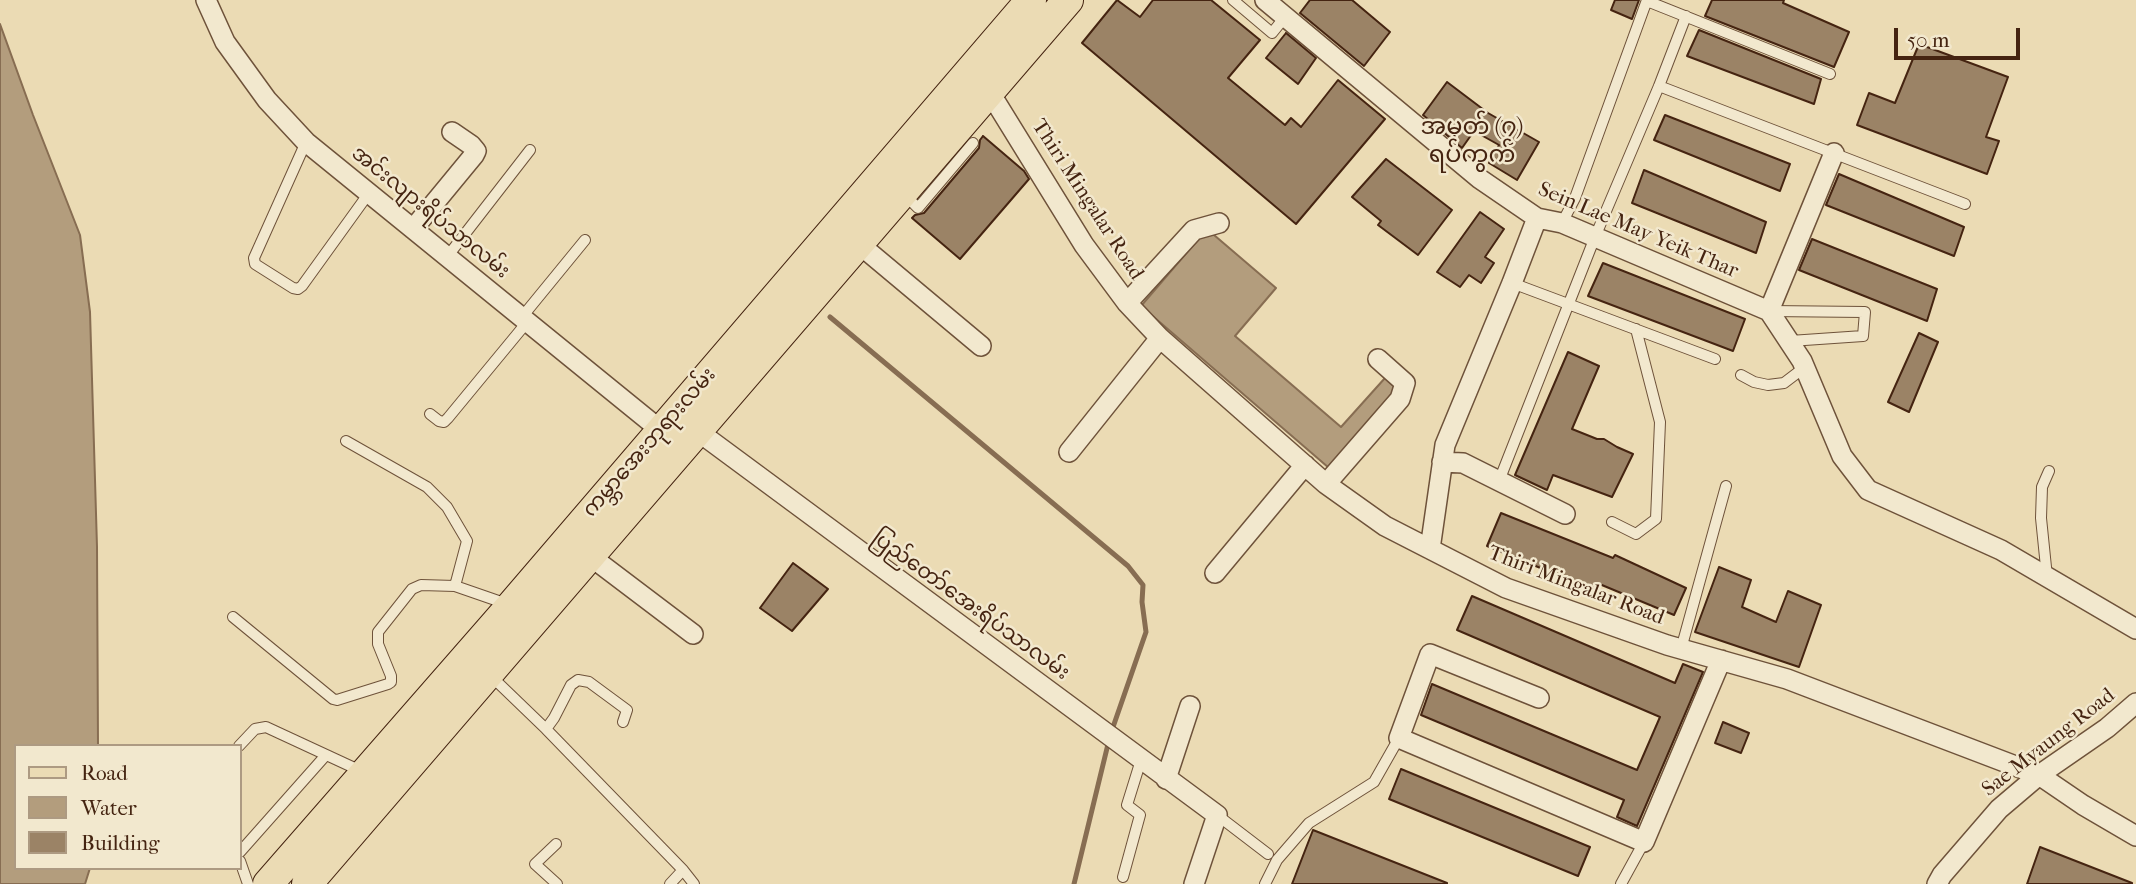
<!DOCTYPE html>
<meta charset="utf-8">
<style>
body{margin:0}
#map{position:relative;width:2136px;height:884px;overflow:hidden;background:#ebdbb4;font-family:"IM FELL French Canon",serif}
canvas{display:block}
.legend{position:absolute;left:14px;top:744px;width:228px;height:126px;box-sizing:border-box;background:#f2e8ce;border:2px solid #ad9a82;margin:0;padding:9px 12px;list-style:none;font-size:21px;color:#452411}
.legend li{display:flex;align-items:center;gap:14px;height:35px}
.legend b{width:35px;border:2px solid #ad9a82}
.scale{position:absolute;left:1894px;top:28px;width:126px;height:32px;box-sizing:border-box;border:4px solid #452411;border-top:0;padding-left:9px;font-size:21px;line-height:24px;white-space:nowrap;color:#452411;-webkit-text-stroke:5px #f2e8ce;paint-order:stroke}
</style>
<div id="map">
<canvas width="2136" height="884"></canvas>
<ul class="legend">
<li><b style="height:9px;background:#ebdbb4"></b>Road</li>
<li><b style="height:19px;background:#b39d7d"></b>Water</li>
<li><b style="height:19px;background:#9b8366"></b>Building</li>
</ul>
<div class="scale">50 m</div>
</div>
<script>
const context = document.querySelector('canvas').getContext('2d');
context.lineJoin = 'round';
function paint(path, color) { context.fillStyle = color; context.fill(path, 'evenodd'); }
const poly = rows => new Path2D(rows.map(r => 'M' + r).join(''));
function stroke(path, color, width, dash) { context.strokeStyle = color; context.lineWidth = width; context.lineCap = dash ? 'butt' : 'round'; context.setLineDash(dash || []); context.stroke(path); }
function write(font, color, halo, rows, align = 'center') {
  context.font = font + ' "IM FELL French Canon","Noto Sans Myanmar",serif'; context.lineWidth = 5; context.setLineDash([]); context.textBaseline = 'middle'; context.strokeStyle = halo; context.fillStyle = color; for (const [text, x, y, turn = 0] of rows) {
    context.save(); context.translate(x, y); context.rotate((+turn || 0) * Math.PI / 180); context.textAlign = isNaN(turn) ? turn : align; if (halo) context.strokeText(text, 0, 0); context.fillText(text, 0, 0); context.restore();
  }
}
const water = poly([
 [0,24,33,115,80,235,90,312,97,547,98,746,16,746,16,868,90,868,85,884,0,884,0,24],
 [1207,229,1276,288,1235,336,1341,427,1385,378,1397,389,1329,468,1141,306,1207,229]
]);
paint(water, '#b39d7d');
stroke(water, '#876d52', 2);
stroke(poly([
 [830,317,1128,566,1143,585,1142,602,1146,632,1112,730],
 [1074,884,1109,740]
]), '#876d52', 5);
const building = poly([
 [1117,0,1140,17,1153,0,1211,0,1260,40,1228,78,1285,125,1291,118,1301,127,1338,80,1385,119,1296,224,1082,43,1117,0],
 [1310,0,1352,0,1390,32,1364,66,1300,13,1310,0],
 [1615,0,1639,0,1632,19,1611,10,1615,0],
 [1712,0,1784,0,1783,3,1849,32,1834,67,1705,16,1712,0],
 [1699,30,1821,79,1814,104,1687,56,1699,30],
 [1286,33,1316,58,1298,84,1266,58,1286,33],
 [1919,44,2008,77,1986,137,1999,141,1987,174,1857,125,1869,93,1895,103,1919,44],
 [1447,82,1488,113,1539,142,1517,180,1489,163,1499,145,1474,131,1462,148,1423,115,1447,82],
 [1665,115,1790,164,1780,191,1654,140,1665,115],
 [983,136,1024,171,1029,179,960,259,912,218,915,215,924,213,979,148,980,140,983,136],
 [1386,159,1452,210,1418,255,1378,225,1381,221,1352,197,1386,159],
 [1644,170,1766,222,1756,253,1632,203,1644,170],
 [1839,174,1964,227,1954,256,1826,205,1839,174],
 [1480,212,1504,229,1485,257,1494,263,1481,283,1469,275,1460,287,1437,272,1480,212],
 [1812,239,1937,289,1927,321,1799,270,1812,239],
 [1603,263,1745,319,1733,351,1588,296,1603,263],
 [1919,333,1938,342,1909,412,1888,402,1919,333],
 [1568,352,1599,366,1572,429,1597,439,1604,439,1617,447,1633,454,1612,497,1553,475,1547,490,1515,475,1568,352],
 [1501,513,1613,558,1615,555,1686,588,1674,615,1597,583,1594,590,1487,546,1501,513],
 [793,563,828,589,792,631,760,608,793,563],
 [1719,567,1751,580,1742,607,1776,622,1788,591,1821,605,1799,667,1695,632,1719,567],
 [1472,596,1675,683,1683,664,1703,672,1637,826,1617,817,1624,800,1421,715,1432,684,1637,770,1660,717,1457,630,1472,596],
 [1723,722,1749,733,1741,753,1715,743,1723,722],
 [1401,769,1590,847,1578,876,1389,799,1401,769],
 [1313,830,1447,883,1447,884,1292,884,1313,830],
 [2040,847,2132,883,2132,884,2027,884,2040,847]
]);
paint(building, '#9b8366');
stroke(building, '#452411', 2);
const service = poly([
 [1233,0,1272,33,1285,17],
 [1647,1,1830,74],
 [1659,86,1965,204],
 [306,142,254,258,255,264,293,288,298,289,302,286,369,193],
 [904,194,918,208,973,143],
 [1562,223,1575,198,1647,0],
 [447,257,530,150],
 [1512,283,1715,359],
 [1769,311,1865,312,1863,336,1790,341],
 [522,317,585,240],
 [1741,375,1754,382,1768,385,1784,383,1805,367],
 [430,414,439,421,444,422,448,418,528,321],
 [346,441,427,487,447,507,467,541,455,586],
 [1499,481,1595,237,1659,86,1686,16],
 [1612,522,1636,534,1656,519,1660,422,1636,329],
 [2047,577,2041,518,2042,487,2049,471],
 [233,617,333,699,337,700,388,684,391,682,391,676,378,644,378,632,412,589,421,585,455,586,507,604],
 [1681,649,1726,486],
 [491,676,546,729,683,870,694,884],
 [546,729,554,718,571,685,578,680,589,682,627,710,623,722],
 [239,746,255,729,266,727,361,771],
 [1217,815,1268,854],
 [556,844,535,864,557,884],
 [240,852,326,755],
 [240,861,248,884],
 [1123,877,1140,815,1127,805,1141,760],
 [670,884,683,870],
 [1265,884,1277,860,1309,823,1374,782,1399,738],
 [1621,884,1644,842]
]);
const minor = poly([
 [206,0,225,42,267,100,306,142,669,437],
 [1265,0,1480,179,1537,218,1562,223,1769,311],
 [984,83,1084,245,1127,303,1160,338,1326,484,1385,526,1506,588,1667,645,1787,679,2039,775,2083,805,2136,836],
 [1834,153,1769,311,1802,361,1842,456,1868,490,2001,550,2136,629],
 [413,229,474,155,476,151,471,145,452,132],
 [859,244,981,346],
 [1127,303,1194,230,1219,223],
 [688,424,1217,815,1194,884],
 [1069,452,1160,338],
 [1442,462,1463,463,1565,514],
 [1326,484,1400,399,1405,383,1378,359],
 [1430,549,1445,445,1512,283,1537,218],
 [590,556,693,634],
 [1215,573,1305,465],
 [1539,698,1430,654,1399,738,1644,842,1721,660],
 [1166,779,1190,706],
 [1937,884,1942,875,1999,809,2039,775,2107,728,2136,703]
]);
const primary = poly([
 [268,884,511,606,1031,0],
 [307,884,1068,0]
]);
stroke(service, '#6e523a', 12);
stroke(minor, '#6e523a', 22);
stroke(primary, '#452411', 32);
stroke(service, '#f2e8ce', 10);
stroke(minor, '#f2e8ce', 19);
stroke(primary, '#ebdbb4', 30);
write('21px', '#452411', '#f2e8ce', [
 ["Thiri Mingalar Road",1087,200,57],
 ["အင်းလျားရိပ်သာလမ်း",430,213,39],
 ["Sein Lae May Yeik Thar",1638,231,23],
 ["ကမ္ဘာအေးဘုရားလမ်း",650,443,-49],
 ["Thiri Mingalar Road",1576,586,21],
 ["ပြည်တော်အေးရိပ်သာလမ်း",970,606,36],
 ["Sae Myaung Road",2049,743,-38]
]);
write('24px', '#452411', '#f2e8ce', [
 ["အမှတ် (၇)",1472,128],
 ["ရပ်ကွက်",1472,156]
]);
</script>
